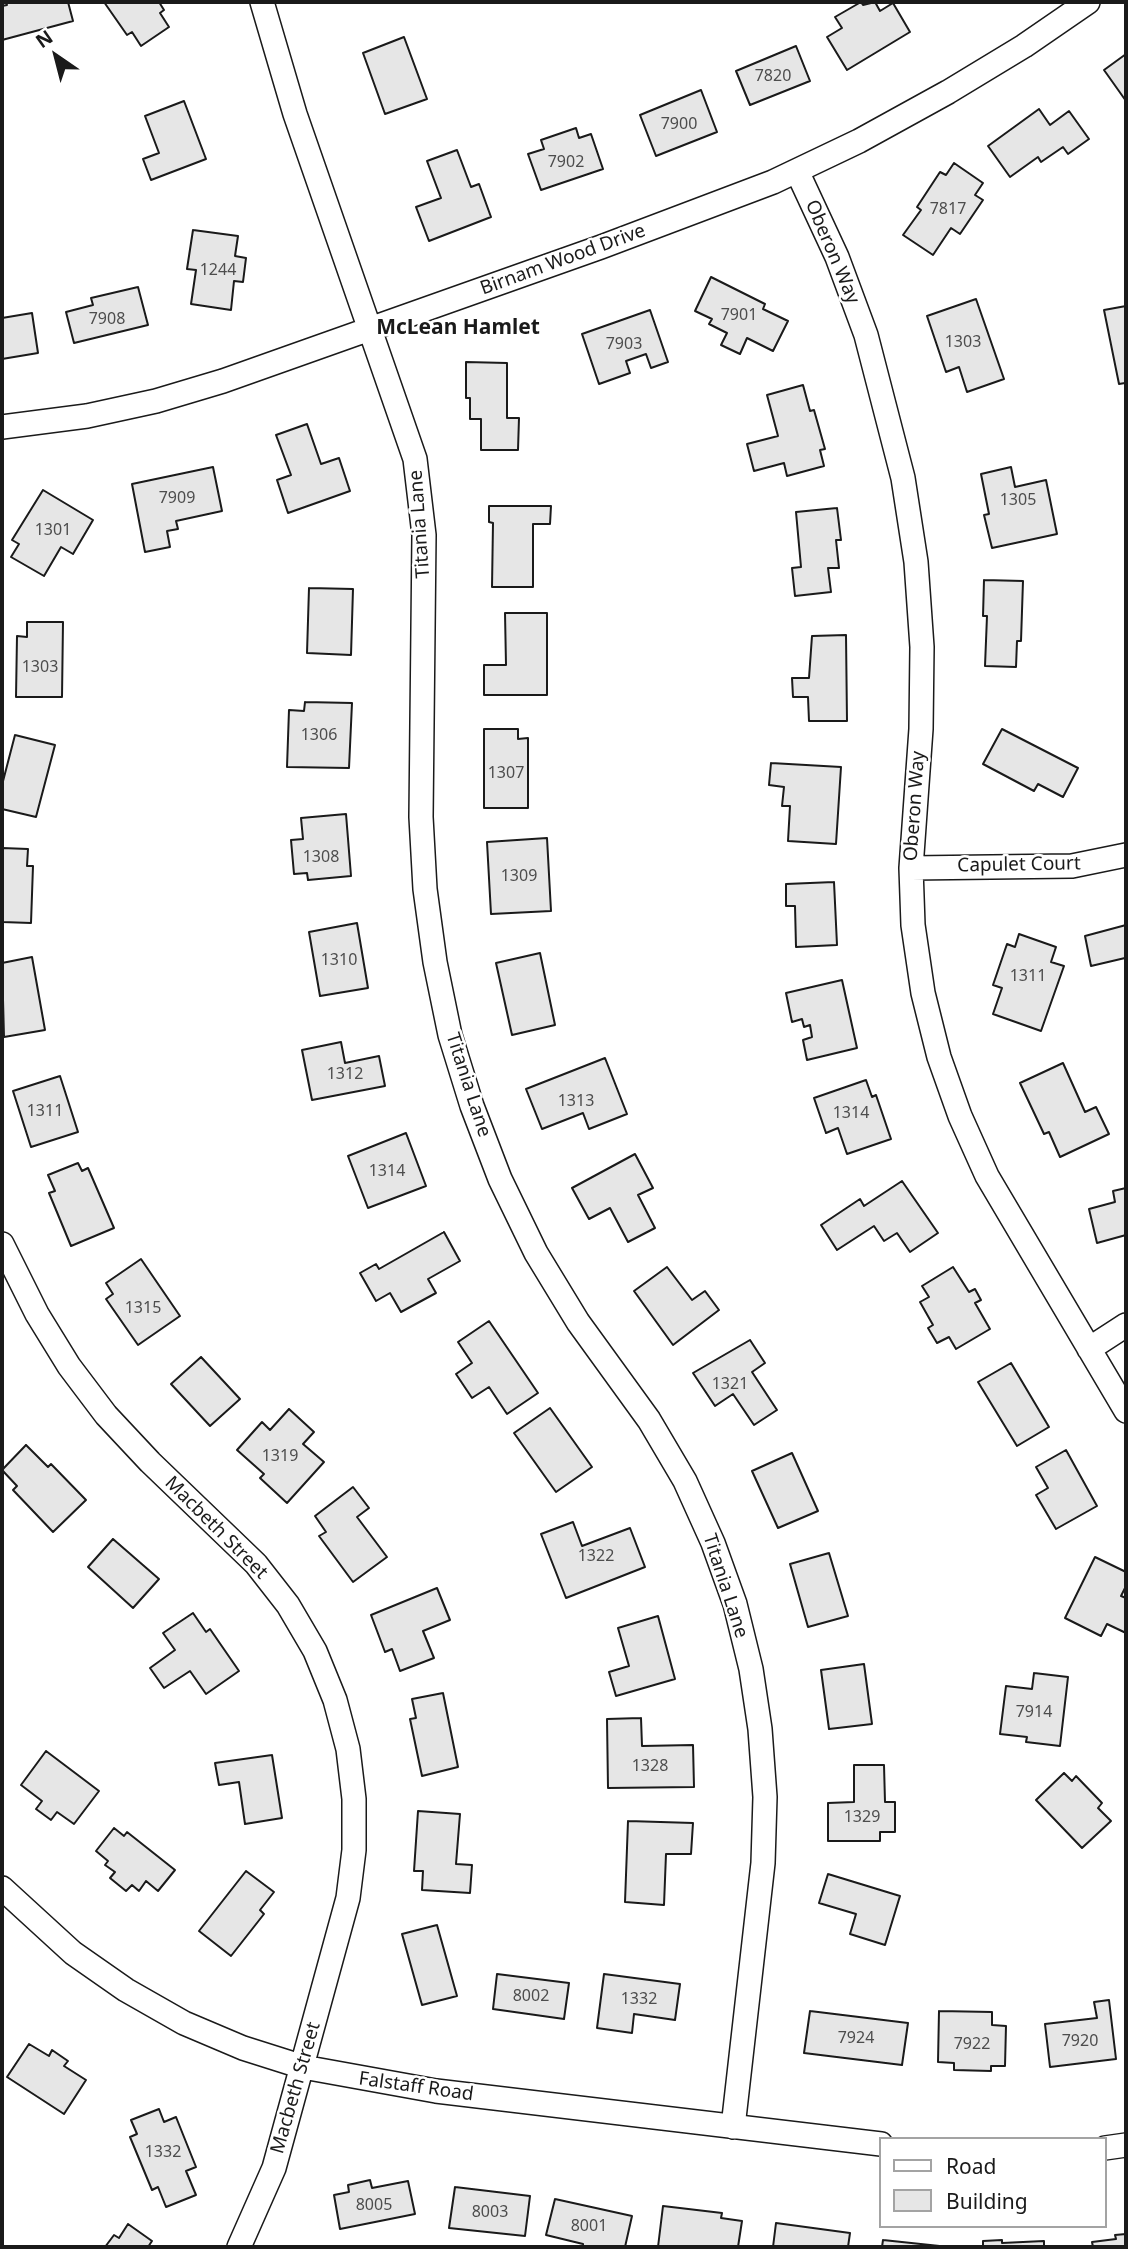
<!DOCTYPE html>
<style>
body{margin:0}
#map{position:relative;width:1128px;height:2249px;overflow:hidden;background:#fff;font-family:"Noto Sans",sans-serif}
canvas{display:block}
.frame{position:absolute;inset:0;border:4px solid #1a1a1a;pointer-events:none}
.legend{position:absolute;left:879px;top:2137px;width:228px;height:91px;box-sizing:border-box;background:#fff;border:2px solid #a3a3a3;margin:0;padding:9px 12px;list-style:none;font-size:21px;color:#1a1a1a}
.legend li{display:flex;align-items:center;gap:14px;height:35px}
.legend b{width:35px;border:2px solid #a3a3a3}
.north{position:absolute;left:21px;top:21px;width:70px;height:70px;-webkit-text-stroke:5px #fff;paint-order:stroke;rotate:325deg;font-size:19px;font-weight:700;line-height:28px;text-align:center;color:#1a1a1a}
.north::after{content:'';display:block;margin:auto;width:24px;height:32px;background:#1a1a1a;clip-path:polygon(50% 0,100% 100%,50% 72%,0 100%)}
</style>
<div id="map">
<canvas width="1128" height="2249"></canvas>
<div class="frame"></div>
<ul class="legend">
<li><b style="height:9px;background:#fff"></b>Road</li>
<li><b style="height:19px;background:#e6e6e6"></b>Building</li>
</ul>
<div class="north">N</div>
</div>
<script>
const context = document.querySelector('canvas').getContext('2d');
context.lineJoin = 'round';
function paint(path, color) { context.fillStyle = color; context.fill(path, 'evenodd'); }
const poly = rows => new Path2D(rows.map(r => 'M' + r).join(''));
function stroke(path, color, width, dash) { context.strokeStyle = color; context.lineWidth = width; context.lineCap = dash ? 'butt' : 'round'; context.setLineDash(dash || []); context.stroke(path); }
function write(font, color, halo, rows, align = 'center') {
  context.font = font + ' "Noto Sans",sans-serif'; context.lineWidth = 5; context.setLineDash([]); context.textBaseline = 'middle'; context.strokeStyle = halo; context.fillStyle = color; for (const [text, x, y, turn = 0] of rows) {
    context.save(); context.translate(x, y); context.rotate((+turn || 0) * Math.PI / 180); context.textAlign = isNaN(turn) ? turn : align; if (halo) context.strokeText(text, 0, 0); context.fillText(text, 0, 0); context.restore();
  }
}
const building = poly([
 [6,2,68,2,73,21,2,40,2,6,7,5,6,2],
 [104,2,159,2,164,10,160,13,169,27,141,46,132,32,127,35,104,2],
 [861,2,863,5,875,2,880,11,893,3,910,32,847,70,827,37,842,28,835,17,861,2],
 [404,37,427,99,385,114,363,53,404,37],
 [796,46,810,81,750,105,736,71,796,46],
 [1126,54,1126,101,1104,70,1126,54],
 [701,90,717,132,656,156,640,115,701,90],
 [184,101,206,159,151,180,143,159,159,153,145,116,184,101],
 [1039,109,1050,125,1069,111,1089,139,1068,154,1063,147,1041,162,1038,157,1010,177,988,146,1039,109],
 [576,128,579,138,591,134,603,169,541,190,528,154,544,149,541,140,576,128],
 [457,150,471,187,479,184,491,217,429,241,416,207,441,198,427,161,457,150],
 [954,163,983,183,975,195,983,200,960,234,951,228,933,255,903,235,921,210,917,207,940,172,946,175,954,163],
 [193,230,238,236,235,256,246,258,243,282,234,281,231,310,191,304,196,270,187,269,193,230],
 [711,277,765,304,763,309,788,321,773,351,747,338,740,354,721,345,727,333,709,324,712,319,695,311,711,277],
 [138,287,148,325,74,343,66,312,93,305,91,298,138,287],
 [976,299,1004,379,967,392,959,367,946,372,927,316,976,299],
 [1126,306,1126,391,1125,383,1119,384,1104,310,1126,306],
 [650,310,668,362,651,368,646,354,626,361,630,373,599,384,582,334,650,310],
 [32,313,38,353,2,359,2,318,32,313],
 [466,362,507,363,507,418,519,418,518,450,481,450,481,419,470,419,470,398,466,398,466,362],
 [803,385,810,411,814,410,825,449,820,450,824,466,787,476,784,463,754,471,747,444,778,436,767,395,803,385],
 [307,424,321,464,339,458,350,491,288,513,277,480,291,475,276,435,307,424],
 [213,467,222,511,176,521,178,529,167,531,170,547,145,552,132,484,213,467],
 [1011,467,1015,487,1046,480,1057,534,992,548,984,515,989,514,981,474,1011,467],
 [43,490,93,520,73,554,61,547,44,576,11,557,19,544,12,540,43,490],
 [489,506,551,506,550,524,533,524,533,587,492,587,493,523,489,522,489,506],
 [837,508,841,540,836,540,839,568,828,568,831,592,795,596,792,568,801,567,796,512,837,508],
 [984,580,1023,581,1021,641,1017,641,1016,667,985,666,987,616,983,616,984,580],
 [309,588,353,589,351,655,307,653,309,588],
 [505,613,547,613,547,695,484,695,484,665,506,665,505,613],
 [27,622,63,622,62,697,16,697,17,636,27,637,27,622],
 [846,635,847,721,809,721,808,697,793,697,792,678,809,678,812,636,846,635],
 [305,702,352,703,349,768,287,767,289,710,304,711,305,702],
 [484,729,518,729,518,739,528,738,528,808,484,808,484,729],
 [1002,729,1078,768,1063,797,1038,784,1034,791,983,764,1002,729],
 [15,735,55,745,36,817,2,809,2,785,15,735],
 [771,763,841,767,836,844,788,841,790,806,782,806,784,787,769,785,771,763],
 [346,814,351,876,308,880,307,873,294,874,291,840,303,839,301,818,346,814],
 [547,838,551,911,491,914,487,842,547,838],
 [2,848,28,849,27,866,33,866,31,923,2,922,2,848],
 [834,882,837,945,796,947,795,906,786,906,786,884,834,882],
 [357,923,368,988,320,996,309,932,357,923],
 [1126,925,1126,964,1125,958,1091,966,1085,936,1126,925],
 [1019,934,1056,947,1051,962,1064,966,1041,1031,993,1014,1002,988,993,985,1007,944,1015,947,1019,934],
 [540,953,555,1025,512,1035,496,963,540,953],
 [32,957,45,1030,4,1037,2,963,32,957],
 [842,980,857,1048,807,1060,803,1040,812,1037,810,1025,804,1027,802,1019,792,1022,786,993,842,980],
 [341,1042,345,1063,379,1056,385,1086,312,1100,302,1050,341,1042],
 [605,1058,627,1114,589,1129,583,1113,542,1129,526,1089,605,1058],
 [1063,1063,1085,1112,1096,1107,1109,1134,1060,1157,1049,1132,1044,1134,1020,1083,1063,1063],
 [60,1076,78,1132,31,1147,13,1091,60,1076],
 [866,1080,872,1097,876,1095,891,1139,847,1154,838,1128,826,1133,814,1098,866,1080],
 [406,1133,426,1186,368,1208,348,1156,406,1133],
 [635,1154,653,1188,638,1195,655,1228,628,1242,610,1208,589,1219,572,1188,635,1154],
 [78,1163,82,1171,88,1168,114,1228,71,1246,49,1193,55,1191,48,1175,78,1163],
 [902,1181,938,1233,910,1252,897,1233,884,1241,874,1226,837,1250,821,1225,860,1199,864,1206,902,1181],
 [1126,1188,1126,1235,1097,1243,1089,1209,1115,1202,1113,1191,1126,1188],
 [444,1232,460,1261,428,1279,436,1293,401,1312,390,1293,376,1301,360,1273,376,1264,379,1269,444,1232],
 [141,1259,180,1316,138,1345,106,1299,113,1294,106,1283,141,1259],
 [667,1267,692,1300,705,1291,719,1310,673,1345,634,1291,667,1267],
 [953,1267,969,1292,975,1289,981,1300,975,1303,990,1329,956,1349,949,1337,937,1343,928,1328,933,1325,920,1302,929,1297,922,1286,953,1267],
 [489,1321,538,1393,507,1414,489,1387,472,1398,456,1374,472,1363,458,1342,489,1321],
 [750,1340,765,1363,752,1372,777,1410,754,1425,733,1394,715,1406,693,1373,750,1340],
 [201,1357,240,1399,210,1426,171,1384,201,1357],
 [1011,1363,1049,1427,1017,1446,978,1382,1011,1363],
 [550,1408,592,1467,556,1492,514,1433,550,1408],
 [289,1409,314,1432,303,1444,324,1462,287,1503,260,1478,264,1474,237,1450,262,1422,270,1430,289,1409],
 [26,1445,48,1467,51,1464,86,1500,53,1532,13,1490,17,1486,2,1470,26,1445],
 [1066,1450,1097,1506,1056,1529,1036,1495,1048,1488,1036,1467,1066,1450],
 [792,1453,818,1511,778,1528,752,1471,792,1453],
 [353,1487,369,1508,357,1517,387,1557,353,1582,319,1536,326,1532,315,1516,353,1487],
 [573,1522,582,1546,630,1528,645,1567,566,1598,541,1534,573,1522],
 [113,1539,159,1579,133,1608,88,1567,113,1539],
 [829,1553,848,1616,808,1627,790,1564,829,1553],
 [1095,1557,1126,1572,1126,1586,1121,1596,1126,1598,1126,1633,1107,1624,1101,1636,1065,1618,1095,1557],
 [437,1588,450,1620,423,1631,434,1658,400,1671,392,1649,385,1652,371,1615,437,1588],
 [193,1613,206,1632,210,1629,239,1671,206,1694,190,1671,164,1688,150,1668,175,1650,163,1633,193,1613],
 [658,1616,675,1679,616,1696,609,1672,629,1666,618,1628,658,1616],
 [864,1664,872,1724,829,1729,821,1670,864,1664],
 [1034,1673,1068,1677,1060,1746,1026,1742,1027,1737,1000,1734,1006,1686,1032,1689,1034,1673],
 [443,1693,458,1767,422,1776,410,1719,416,1718,412,1699,443,1693],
 [641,1718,642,1746,693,1745,694,1787,608,1788,607,1719,641,1718],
 [46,1751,99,1791,74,1824,57,1812,51,1820,36,1809,42,1801,21,1785,46,1751],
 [272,1755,282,1818,245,1824,239,1782,219,1785,215,1763,272,1755],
 [854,1765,884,1765,885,1802,895,1802,895,1832,880,1832,880,1841,828,1841,828,1803,854,1802,854,1765],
 [1064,1773,1072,1781,1076,1776,1102,1803,1098,1808,1111,1821,1082,1848,1036,1800,1064,1773],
 [418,1811,460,1814,456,1864,472,1865,470,1893,422,1890,423,1871,414,1871,418,1811],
 [628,1821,693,1823,691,1854,666,1854,664,1905,625,1902,628,1821],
 [114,1828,124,1836,127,1832,175,1870,158,1891,146,1881,139,1891,132,1885,126,1891,110,1878,115,1872,105,1865,108,1861,96,1851,114,1828],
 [246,1871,274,1892,260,1910,264,1914,231,1956,199,1931,246,1871],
 [828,1874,900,1896,885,1945,850,1934,856,1914,819,1903,828,1874],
 [437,1925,457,1996,422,2005,402,1934,437,1925],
 [497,1974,569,1983,564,2019,493,2009,497,1974],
 [604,1974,680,1984,675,2020,634,2014,632,2033,597,2028,604,1974],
 [1109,2000,1116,2059,1050,2067,1045,2024,1097,2018,1094,2002,1109,2000],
 [810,2011,908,2023,902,2065,804,2053,810,2011],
 [939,2011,992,2012,992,2025,1006,2026,1005,2066,991,2066,991,2071,954,2070,954,2063,938,2062,939,2011],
 [29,2044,49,2056,52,2050,68,2061,64,2066,86,2080,64,2114,7,2077,29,2044],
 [159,2109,164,2122,176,2117,196,2167,186,2171,196,2195,166,2207,158,2187,152,2190,130,2137,137,2134,131,2120,159,2109],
 [370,2180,372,2188,408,2181,415,2214,340,2229,334,2195,349,2192,348,2185,370,2180],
 [455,2187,530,2196,525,2236,449,2228,455,2187],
 [555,2199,632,2216,625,2247,583,2247,583,2244,546,2235,555,2199],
 [663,2206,722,2213,721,2218,742,2221,738,2247,658,2247,663,2206],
 [776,2223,850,2233,848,2247,773,2247,776,2223],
 [128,2224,152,2241,148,2247,105,2247,114,2235,119,2238,128,2224],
 [1126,2234,1126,2247,1093,2247,1092,2242,1116,2239,1115,2235,1126,2234],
 [883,2240,949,2247,882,2247,883,2240],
 [1002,2240,1002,2243,1044,2241,1044,2246,1061,2247,983,2247,983,2241,1002,2240]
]);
paint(building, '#e6e6e6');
stroke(building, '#1a1a1a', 2);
const street = poly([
 [262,2,295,114,415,459,424,535,421,817,425,889,435,962,450,1035,472,1106,500,1179,536,1253,578,1322,649,1420,685,1481,713,1543,735,1604,751,1669,760,1729,765,1797,763,1863,733,2127],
 [797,171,837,257,866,335,903,478,916,562,922,647,921,729,911,868,913,925,923,993,939,1057,960,1116,987,1176,1126,1411],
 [2,427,87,416,156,401,223,381,601,247,773,182,859,141,948,92,1024,46,1088,2],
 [911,868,1072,866,1126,855],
 [2,1244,37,1314,69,1366,106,1415,150,1462,256,1564,288,1605,315,1651,335,1700,348,1749,354,1799,354,1850,348,1898,274,2168,239,2247],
 [1089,1349,1126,1325],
 [2,1888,73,1953,126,1990,184,2023,243,2048,303,2067,436,2091,881,2144],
 [1105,2148,1126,2145]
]);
stroke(street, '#1a1a1a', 26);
stroke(street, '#fff', 23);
write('16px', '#4d4d4d', null, [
 ["7820",773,76],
 ["7900",679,124],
 ["7902",566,162],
 ["7817",948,209],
 ["1244",218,270],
 ["7901",739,315],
 ["7908",107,319],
 ["1303",963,342],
 ["7903",624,344],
 ["7909",177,498],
 ["1305",1018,500],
 ["1301",53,530],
 ["1303",40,667],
 ["1306",319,735],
 ["1307",506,773],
 ["1308",321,857],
 ["1309",519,876],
 ["1310",339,960],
 ["1311",1028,976],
 ["1312",345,1074],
 ["1313",576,1101],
 ["1311",45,1111],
 ["1314",851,1113],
 ["1314",387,1171],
 ["1315",143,1308],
 ["1321",730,1384],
 ["1319",280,1456],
 ["1322",596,1556],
 ["7914",1034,1712],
 ["1328",650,1766],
 ["1329",862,1817],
 ["8002",531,1996],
 ["1332",639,1999],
 ["7924",856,2038],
 ["7920",1080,2041],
 ["7922",972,2044],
 ["1332",163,2152],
 ["8005",374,2205],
 ["8003",490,2212],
 ["8001",589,2226]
]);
write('19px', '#1a1a1a', '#fff', [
 ["Oberon Way",832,252,67],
 ["Birnam Wood Drive",563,260,-20],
 ["Titania Lane",420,524,-94],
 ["Oberon Way",915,806,-86],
 ["Capulet Court",1019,865,-1],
 ["Titania Lane",468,1085,72],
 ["Macbeth Street",216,1528,45],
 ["Titania Lane",725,1586,72],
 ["Falstaff Road",416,2087,8],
 ["Macbeth Street",296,2088,-74]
]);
write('bold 21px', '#1a1a1a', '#fff', [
 ["McLean Hamlet",458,328]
]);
</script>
